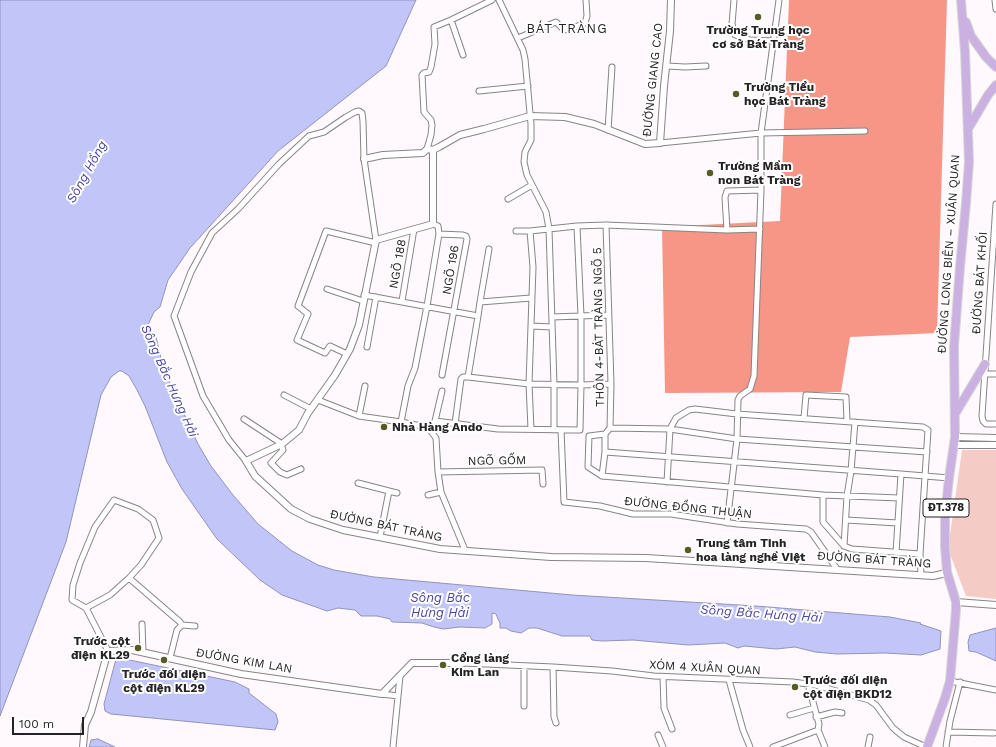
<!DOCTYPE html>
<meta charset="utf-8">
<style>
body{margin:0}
#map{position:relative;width:996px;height:747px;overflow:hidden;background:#fff8fd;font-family:"Work Sans",sans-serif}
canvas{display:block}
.scale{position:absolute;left:12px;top:717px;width:72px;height:18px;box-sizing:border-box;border:2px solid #242224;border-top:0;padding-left:5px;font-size:12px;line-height:14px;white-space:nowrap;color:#242224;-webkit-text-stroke:3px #fff;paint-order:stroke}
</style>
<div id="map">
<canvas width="996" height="747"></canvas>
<div class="scale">100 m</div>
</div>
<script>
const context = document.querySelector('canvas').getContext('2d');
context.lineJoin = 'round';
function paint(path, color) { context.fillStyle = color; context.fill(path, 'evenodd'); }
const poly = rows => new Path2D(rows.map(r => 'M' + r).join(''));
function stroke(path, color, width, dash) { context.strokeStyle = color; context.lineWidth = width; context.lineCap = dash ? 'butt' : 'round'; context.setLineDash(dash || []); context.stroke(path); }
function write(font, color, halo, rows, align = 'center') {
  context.font = font + ' "Work Sans",sans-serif'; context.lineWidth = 4; context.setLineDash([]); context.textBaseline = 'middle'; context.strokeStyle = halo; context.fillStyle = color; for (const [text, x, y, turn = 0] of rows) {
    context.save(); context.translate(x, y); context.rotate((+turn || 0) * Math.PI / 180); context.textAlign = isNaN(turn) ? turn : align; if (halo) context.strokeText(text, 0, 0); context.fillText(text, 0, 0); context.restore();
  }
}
paint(poly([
 [962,450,996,450,996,599,966,596,948,549]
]), '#f4ccc5');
paint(poly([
 [789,0,947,0,937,333,850,337,841,392,665,393,662,227,780,221]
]), '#f69687');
const water = poly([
 [0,0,416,0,386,66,278,151,190,248,168,280,160,307,154,312,148,325,148,331,152,336,156,337,164,370,198,444,211,466,233,495,258,524,292,551,318,565,334,570,374,577,572,595,756,606,890,617,921,623,920,624,941,631,940,649,921,655,885,653,837,654,815,652,795,647,776,649,744,646,738,648,725,643,688,645,633,640,602,641,592,640,590,636,562,636,537,628,529,628,521,633,511,631,506,628,500,628,500,623,498,619,496,614,492,613,492,624,485,628,460,627,443,629,434,627,422,623,392,622,390,619,377,616,361,616,355,610,338,608,327,611,282,595,260,580,217,539,182,489,167,462,145,406,137,390,129,376,122,371,119,371,111,377,101,395,66,542,0,716,0,0],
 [996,628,996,661,976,652,969,651,968,642,970,635,996,628],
 [120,658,235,682,249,689,249,693,276,714,278,722,275,730,111,714,105,711,104,704,116,659,120,658],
 [98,739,115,747,89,747,91,740,98,739]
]);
paint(water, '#c1c5f8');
stroke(water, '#9294b8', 1);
const minor = poly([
 [499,0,523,50,525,59,531,124,531,140,525,152,524,162,527,175,546,212,549,229,554,385,554,430],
 [734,0,732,24,735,35,750,40,774,41],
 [995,0,996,9],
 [451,20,463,55],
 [518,38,556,22,564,30,575,27,585,23,587,16,586,0],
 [667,66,685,67,706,66],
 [479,91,528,86],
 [608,130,612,67],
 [660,143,761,133,865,131],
 [427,149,431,135,432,125,431,120,424,112,422,75,424,73,429,72,431,67,435,44,434,27,451,20,492,0],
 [508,199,532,185],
 [996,204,982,416,983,421,986,424,996,424],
 [606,225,611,384,610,428],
 [727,230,725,197,727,191,761,190],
 [516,231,530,231,577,226,606,225,727,230,760,229],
 [530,231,533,267,529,384,531,429],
 [439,234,463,235,466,236,467,239,442,375],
 [327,289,363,301],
 [364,295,478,316,480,302,531,298],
 [402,301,414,229],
 [480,302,489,249],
 [478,316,468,377,529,384,581,385,611,384],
 [552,317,608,315],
 [531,326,552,327],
 [367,347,376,297],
 [347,354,330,346,325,353,297,340,308,314,298,306,326,231,376,243],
 [984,374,996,374],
 [284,395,311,409],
 [318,400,359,416,401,422,421,426,430,430,436,438,438,472,441,492,465,550],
 [359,416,365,386],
 [804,418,806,395,846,397,847,421],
 [244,419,282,444],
 [435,421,442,391],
 [401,422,408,386,415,368,427,306,439,234,438,226,433,224],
 [455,424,461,379,463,377,468,377],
 [430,430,435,421,498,429,580,430,581,385,581,316,577,226],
 [561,430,564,502,600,506,633,514,671,514,737,524,806,529,811,532,837,569],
 [281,444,283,450,271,463,280,472,287,475,301,469],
 [605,452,901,474,896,553],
 [246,461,229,440,203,396,174,316,191,272,212,233,238,209,279,164,309,136,324,132,346,117,355,112,359,111,362,113,363,121,364,159,376,240],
 [438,472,542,470,543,484],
 [901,474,949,478],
 [602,476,588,467,589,436,605,434],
 [667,482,670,429,676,418,689,410,695,409,737,414,923,427,928,430,920,554],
 [358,483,389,491,380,537],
 [389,491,397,493],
 [428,495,441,492],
 [823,495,899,498],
 [846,520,898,523],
 [727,523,737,439,738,400,740,396,750,389,754,376,761,190,761,133,779,0],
 [844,546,847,496,851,471,855,422],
 [921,575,920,554,852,549,844,546,823,522,823,495,602,476,605,452,605,434,610,428,670,429,737,439,927,452],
 [129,578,180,622,182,625],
 [86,608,72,600,73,585,80,563,95,527,114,500,138,509,153,520,159,538,141,565,129,578,110,595,86,608,108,651],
 [142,624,143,652],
 [170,658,177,630,182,625,195,626],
 [463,663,553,667,612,671,654,676,793,682,815,685,869,700,876,705,893,728,904,737,926,747],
 [524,666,524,706],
 [553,667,554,717,556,723],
 [663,677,664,708,672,729],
 [729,680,743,730,750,747],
 [950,681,996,690],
 [382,694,398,696],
 [790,715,814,708],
 [816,717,835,712,842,713],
 [818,730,825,747],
 [948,732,994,733],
 [658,735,663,747],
 [393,747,400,676],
 [773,747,818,730,819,724,808,684],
 [868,747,870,737],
 [946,747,950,721,960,682]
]);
const tertiary = poly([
 [433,150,433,224,376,240,359,325,350,349,335,375,308,413,299,430,282,444,246,461,255,476,291,509,310,519,343,530,440,549,551,557,646,558,933,576,942,574,947,572],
 [364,159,383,155,423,153,427,149,433,150,439,147,460,135,484,129,530,116,565,117,594,124,645,144,660,143,664,86,670,31,671,0],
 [955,437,996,438],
 [954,445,996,445],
 [956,602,996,605],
 [83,747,85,725,91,712,108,651,132,650,241,674,382,694,412,663,463,663]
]);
const primary = poly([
 [966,22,971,36,986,57,996,67],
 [968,129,988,95,996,85],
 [955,414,985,364],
 [927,747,945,698,950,681,956,610,956,602,947,572,945,547,945,516,949,478,955,437,954,346,960,267,966,203,969,162,965,52,961,0]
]);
stroke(minor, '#898387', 7);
stroke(tertiary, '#898387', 8);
stroke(primary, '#d8d7d8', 10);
stroke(minor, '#fff', 5);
stroke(tertiary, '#fff', 6);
stroke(primary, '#cbb1e1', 8);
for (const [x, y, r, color] of [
 [758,17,4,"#585a28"],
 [736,94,4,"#585a28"],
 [710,173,4,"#585a28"],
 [384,427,4,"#585a28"],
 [688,550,4,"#585a28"],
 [138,648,4,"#585a28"],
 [164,660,4,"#585a28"],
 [443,665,4,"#585a28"],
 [795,687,4,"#585a28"]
]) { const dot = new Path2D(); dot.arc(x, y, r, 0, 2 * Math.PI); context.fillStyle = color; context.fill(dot); stroke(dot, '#fff', 1.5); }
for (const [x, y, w] of [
 [946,508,46]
]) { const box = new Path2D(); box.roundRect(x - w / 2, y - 9, w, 18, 3); context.fillStyle = '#fff'; context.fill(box); stroke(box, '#242224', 1); }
write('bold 11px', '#242224', null, [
 ["ĐT.378",946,508]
]);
write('bold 12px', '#242224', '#fff', [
 ["Trường Trung học",758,30,"center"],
 ["cơ sở Bát Tràng",758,44,"center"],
 ["Trường Tiểu",744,87],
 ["học Bát Tràng",744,101],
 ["Trường Mầm",718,166],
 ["non Bát Tràng",718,180],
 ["Nhà Hàng Ando",392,427],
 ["Trung tâm Tinh",696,543],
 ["hoa làng nghề Việt",696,557],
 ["Trước cột",130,641,"right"],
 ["điện KL29",130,655,"right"],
 ["Cổng làng",451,658],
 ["Kim Lan",451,672],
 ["Trước đối diện",164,674,"center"],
 ["cột điện KL29",164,688,"center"],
 ["Trước đối diện",803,680],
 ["cột điện BKD12",803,694]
], 'left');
write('12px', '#242224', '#fff', [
 ["ĐƯỜNG GIANG CAO",653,80,-84],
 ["ĐƯỜNG LONG BIÊN – XUÂN QUAN",949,254,-86],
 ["NGÕ 188",398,264,-80],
 ["NGÕ 196",451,270,-80],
 ["ĐƯỜNG BÁT KHỐI",980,283,-86],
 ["THÔN 4-BÁT TRÀNG NGÕ 5",599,327,-91],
 ["NGÕ GỐM",497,461,-1],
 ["ĐƯỜNG ĐỒNG THUẬN",688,508,6],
 ["ĐƯỜNG BÁT TRÀNG",386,526,12],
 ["ĐƯỜNG BÁT TRÀNG",874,560,4],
 ["ĐƯỜNG KIM LAN",244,661,10],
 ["XÓM 4 XUÂN QUAN",705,668,3]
]);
context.letterSpacing = '1px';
write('13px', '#242224', '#fff', [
 ["BÁT TRÀNG",567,29]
]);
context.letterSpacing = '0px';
write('italic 13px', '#4945a4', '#fff', [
 ["Sông Hồng",87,172,-61],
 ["Sông Bắc Hưng Hải",169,381,66],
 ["Sông Bắc",440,598],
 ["Hưng Hải",440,613],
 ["Sông Bắc Hưng Hải",761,614,4]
]);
</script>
